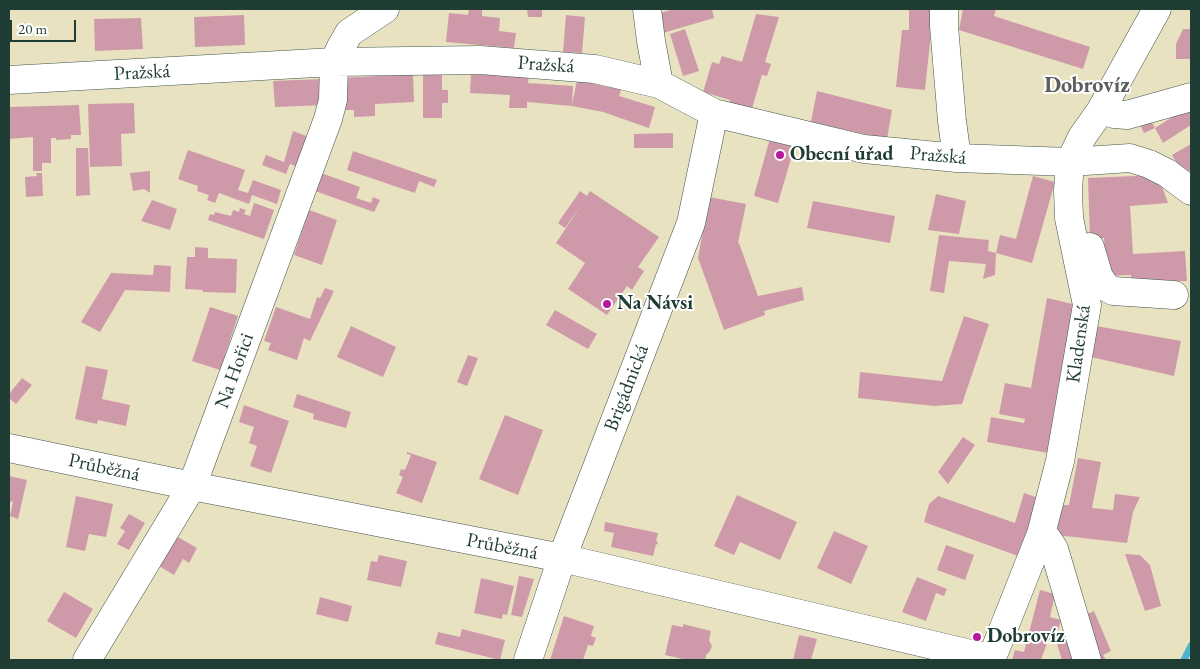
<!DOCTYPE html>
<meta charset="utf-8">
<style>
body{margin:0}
#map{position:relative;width:1200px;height:669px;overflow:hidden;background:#e9e2c0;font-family:"EB Garamond",serif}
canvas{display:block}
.frame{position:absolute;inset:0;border:10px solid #1f3d34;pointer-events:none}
.scale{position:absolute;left:10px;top:20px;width:66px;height:22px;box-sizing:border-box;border:2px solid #1f3d34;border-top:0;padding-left:6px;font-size:15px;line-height:18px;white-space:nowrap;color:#1f3d34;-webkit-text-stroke:4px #fff;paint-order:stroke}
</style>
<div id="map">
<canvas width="1200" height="669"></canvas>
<div class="frame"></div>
<div class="scale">20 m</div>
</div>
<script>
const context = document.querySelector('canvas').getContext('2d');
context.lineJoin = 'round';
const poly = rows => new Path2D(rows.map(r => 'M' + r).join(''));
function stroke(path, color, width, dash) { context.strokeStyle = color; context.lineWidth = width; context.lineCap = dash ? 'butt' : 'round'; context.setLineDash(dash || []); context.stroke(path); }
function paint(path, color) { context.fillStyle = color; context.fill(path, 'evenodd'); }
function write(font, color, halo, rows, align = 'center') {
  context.font = font + ' "EB Garamond",serif'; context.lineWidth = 4; context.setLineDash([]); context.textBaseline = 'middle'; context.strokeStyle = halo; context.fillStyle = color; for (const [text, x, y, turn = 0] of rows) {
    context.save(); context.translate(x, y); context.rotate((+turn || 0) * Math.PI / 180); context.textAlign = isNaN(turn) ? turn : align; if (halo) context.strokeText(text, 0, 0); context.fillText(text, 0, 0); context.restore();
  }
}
stroke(poly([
 [1184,660,1191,646]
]), '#4db4cc', 7);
paint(poly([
 [469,9,482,9,482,16,500,18,499,31,516,33,514,48,446,42,449,13,468,15],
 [527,9,542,9,542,17,528,17],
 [675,9,712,9,714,18,663,33,659,13],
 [909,9,931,9,931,33,925,90,896,87,902,30,909,30],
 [963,9,996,9,994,16,1090,47,1083,69,959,30],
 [756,14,779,17,765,62,771,64,767,76,762,75,750,115,728,108,730,100,703,92,712,62,719,64,722,56,742,62],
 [244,15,245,45,195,47,194,17],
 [566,15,585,17,582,53,563,52],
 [141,18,143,49,95,51,94,19],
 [685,29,699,71,683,76,670,34],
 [1183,29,1191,29,1191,59,1176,59,1176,44],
 [413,74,414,102,375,104,375,116,354,117,354,110,342,110,341,78],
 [423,74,442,74,442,90,448,90,448,103,442,103,442,118,423,118],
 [471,74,529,76,528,83,573,86,572,105,577,80,608,87,609,83,622,87,619,96,655,107,649,128,603,112,572,106,527,102,527,108,509,108,510,95,470,93],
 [323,79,325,105,275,107,273,81],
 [817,91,892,110,887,139,811,122],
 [134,103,135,133,121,134,122,166,90,167,88,104],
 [79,105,81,135,71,135,71,139,56,140,56,138,51,138,51,163,42,163,42,171,33,171,33,137,9,139,9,107],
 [1191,107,1191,125,1163,143,1155,128,1182,111],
 [1150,119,1155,128,1144,133,1140,125],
 [293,131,314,139,304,169,290,164,286,174,262,165,266,155,284,162],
 [673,133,673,148,634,148,634,134],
 [770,138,795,145,778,203,754,196],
 [1191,144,1191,170,1183,174,1172,155],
 [76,148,88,148,90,195,76,196],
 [188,150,245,170,238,190,248,193,253,180,281,190,277,204,252,195,249,204,219,193,215,203,207,200,209,195,197,191,198,186,178,179],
 [353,151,437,180,434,187,419,181,415,193,347,170],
 [150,171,150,193,144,189,133,191,130,173],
 [36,173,42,173,43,196,26,197,25,177,37,176],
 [321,173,360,187,356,198,371,203,373,197,380,200,374,212,315,191],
 [1158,175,1168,203,1130,206,1133,254,1185,251,1187,281,1132,284,1131,275,1106,276,1104,238,1090,238,1088,178],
 [1033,176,1055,182,1032,263,996,253,1000,235,1016,239],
 [580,191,587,196,590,191,659,237,638,267,644,271,632,290,627,286,607,315,568,289,585,263,556,243,582,204,565,228,558,223],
 [936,194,966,201,959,234,928,230],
 [709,197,746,204,738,243,739,243,758,296,802,287,804,300,764,311,765,315,724,330,698,258],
 [152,200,177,209,170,230,141,221],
 [813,201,895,216,890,243,807,228],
 [254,203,274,210,264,239,208,220,210,214,214,215,215,212,231,216,233,210,239,212,240,208,246,210,244,214,250,216],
 [309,210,337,220,322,265,294,255],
 [939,235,989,240,988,251,996,253,995,275,983,279,986,264,949,261,944,293,930,291],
 [195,247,208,248,208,258,237,259,236,293,203,292,203,290,185,289,187,257,195,257],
 [154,265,171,266,170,292,125,290,100,332,81,322,111,273,153,275],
 [325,288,334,291,310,341,304,338,297,360,268,350,271,343,264,341,276,307,310,319,317,297,320,298],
 [1047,298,1077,305,1048,453,987,442,991,417,1024,423,1025,419,999,414,1005,383,1031,388],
 [210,307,238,316,220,370,192,361],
 [555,310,597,334,588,349,546,325],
 [964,316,989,324,962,404,934,406,858,398,860,372,942,381],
 [351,326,396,347,383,377,337,357],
 [1096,326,1181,341,1174,376,1091,357],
 [468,355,478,358,467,386,457,382],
 [86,366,108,370,102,399,130,405,126,426,98,420,97,424,75,419],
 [22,378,32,385,16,404,9,398,9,394],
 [297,394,351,412,346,428,313,419,314,414,293,407],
 [244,405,289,421,271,473,250,466,257,446,249,443,254,427,239,422],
 [505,415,543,430,518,495,479,479],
 [963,437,975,445,948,484,938,472],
 [407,452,437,462,422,503,396,493,403,477,399,475,401,469,405,470,411,455,407,454],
 [1078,458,1101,462,1092,508,1113,510,1115,494,1140,497,1133,512,1127,543,1056,535,1062,505,1069,505],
 [9,476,27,480,18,519,10,516,13,502,9,501],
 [1024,493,1041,499,1021,557,924,522,929,504,938,496,1015,523],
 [737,495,797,522,780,560,740,542,734,555,714,546],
 [76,496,113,504,106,537,89,534,85,551,66,547],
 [129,514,145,523,129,550,117,544,125,531,120,528],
 [605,522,658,533,656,541,658,542,657,545,656,544,653,556,611,547,614,533,604,531],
 [834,531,868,546,851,584,817,568],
 [176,536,197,548,189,563,183,559,174,575,159,566],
 [946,545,974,555,965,580,937,570],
 [1125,554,1140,555,1150,565,1161,606,1145,611],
 [379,555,407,561,401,587,367,580,371,561,377,562],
 [519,576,534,579,522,617,511,615],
 [917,577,947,589,944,596,936,593,926,621,902,612],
 [481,578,514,586,507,615,503,614,502,619,474,613],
 [1040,590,1055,594,1050,617,1061,620,1055,642,1048,640,1041,660,1012,660,1015,650,1024,652],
 [64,592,93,609,76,638,47,621],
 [320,597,352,606,348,622,316,614],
 [1094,611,1111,651,1103,655,1106,660,1091,660,1076,619],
 [564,616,594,626,591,636,596,638,593,646,588,645,583,660,550,660],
 [683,624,711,631,709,640,712,646,710,651,706,655,705,660,687,660,665,655,672,625,683,627],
 [462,629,505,640,500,660,435,644,438,632,460,637],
 [1073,633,1081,660,1062,660,1057,644],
 [799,635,817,639,811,660,793,660]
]), '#ce9aaa');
const minor = poly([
 [647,9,651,41,659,84],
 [944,9,944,26,952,121,957,158],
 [9,80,334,62,480,60,595,69,659,84,714,113,864,149,957,158,1070,162,1130,158,1149,164,1167,173,1191,191],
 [1101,110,1114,114,1127,115,1191,97],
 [1090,247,1099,277,1106,287,1113,291,1174,295],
 [9,448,192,486,562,558,992,659],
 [1041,534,1048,540,1054,549,1087,660],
 [87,660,192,486,328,119,333,100,334,62,341,47,349,33,385,9],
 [528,660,562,558,691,223,714,113],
 [991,660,1041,534,1060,461,1087,305,1069,218,1068,190,1070,162,1082,137,1101,110,1157,9]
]);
stroke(minor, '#3d5649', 29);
stroke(minor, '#fff', 28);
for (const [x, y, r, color] of [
 [780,155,5,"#b5179e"],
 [607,304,5,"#b5179e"],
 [977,637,5,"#b5179e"]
]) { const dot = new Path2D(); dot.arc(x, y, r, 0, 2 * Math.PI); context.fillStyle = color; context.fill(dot); stroke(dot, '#fff', 2); }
write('20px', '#1f3d34', '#fff', [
 ["Pražská",546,65,4],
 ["Pražská",142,73,-3],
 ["Pražská",938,156,5],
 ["Kladenská",1079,344,-82],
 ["Na Hořici",235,371,-70],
 ["Brigádnická",627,388,-69],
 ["Průběžná",104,468,12],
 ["Průběžná",502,547,11]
]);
write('bold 20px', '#1f3d34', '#fff', [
 ["Obecní úřad",790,155],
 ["Na Návsi",617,304],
 ["Dobrovíz",987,637]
], 'left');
write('bold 22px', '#5c5e5d', '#fff', [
 ["Dobrovíz",1087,86]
]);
</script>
